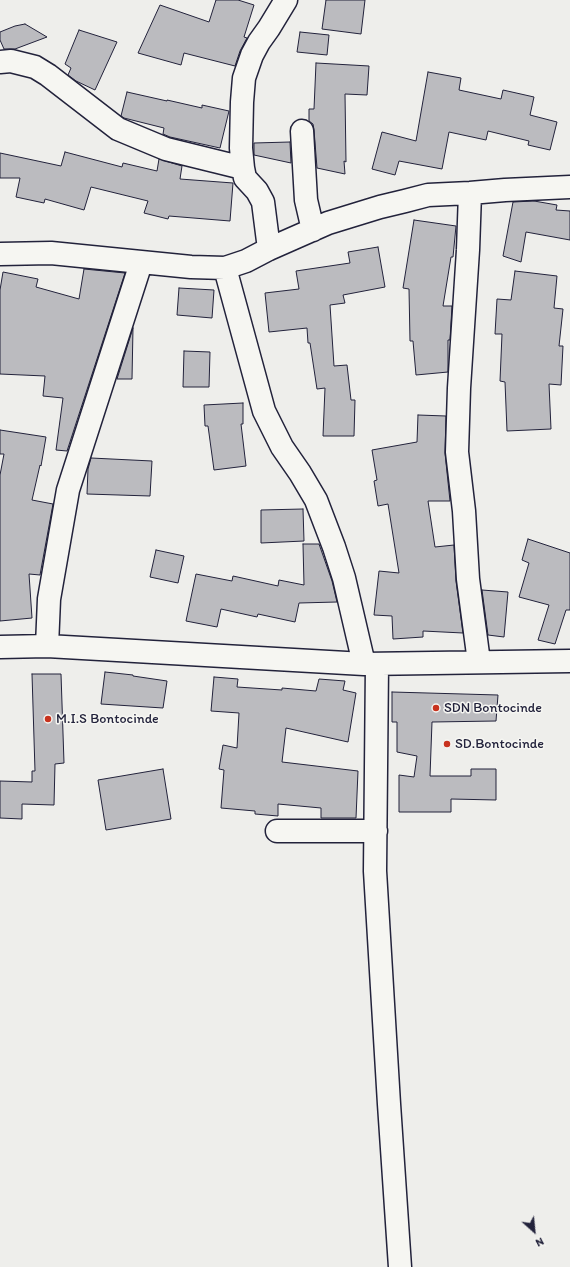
<!DOCTYPE html>
<style>
body{margin:0}
#map{position:relative;width:570px;height:1267px;overflow:hidden;background:#eeeeeb;font-family:Itim,sans-serif}
canvas{display:block}
.north{position:absolute;left:514px;top:1211px;width:40px;height:40px;-webkit-text-stroke:3px #f6f6f2;paint-order:stroke;rotate:153deg;font-size:11px;font-weight:700;line-height:16px;text-align:center;color:#22223b}
.north::after{content:'';display:block;margin:auto;width:14px;height:18px;background:#22223b;clip-path:polygon(50% 0,100% 100%,50% 72%,0 100%)}
</style>
<div id="map">
<canvas width="570" height="1267"></canvas>
<div class="north">N</div>
</div>
<script>
const context = document.querySelector('canvas').getContext('2d');
context.lineJoin = 'round';
function paint(path, color) { context.fillStyle = color; context.fill(path, 'evenodd'); }
const poly = rows => new Path2D(rows.map(r => 'M' + r).join(''));
function stroke(path, color, width, dash) { context.strokeStyle = color; context.lineWidth = width; context.lineCap = dash ? 'butt' : 'round'; context.setLineDash(dash || []); context.stroke(path); }
function write(font, color, halo, rows, align = 'center') {
  context.font = font + ' Itim,sans-serif'; context.lineWidth = 3; context.setLineDash([]); context.textBaseline = 'middle'; context.strokeStyle = halo; context.fillStyle = color; for (const [text, x, y, turn = 0] of rows) {
    context.save(); context.translate(x, y); context.rotate((+turn || 0) * Math.PI / 180); context.textAlign = isNaN(turn) ? turn : align; if (halo) context.strokeText(text, 0, 0); context.fillText(text, 0, 0); context.restore();
  }
}
const building = poly([
 [216,0,238,0,254,5,244,37,247,38,240,51,235,66,184,53,181,65,138,53,160,5,209,22,216,0],
 [326,0,365,0,361,34,322,29,326,0],
 [25,24,47,37,15,49,4,49,0,40,0,32,15,26,25,24],
 [79,30,117,42,95,90,76,81,68,75,71,68,65,64,79,30],
 [300,32,329,35,327,55,297,52,300,32],
 [316,63,369,66,367,95,345,94,346,162,344,161,345,174,317,168,314,130,313,124,309,121,309,109,314,109,316,63],
 [428,72,461,78,459,90,501,99,503,90,534,97,530,115,557,122,550,150,528,145,529,141,488,131,486,140,449,132,442,169,399,161,395,175,372,169,382,132,416,141,428,72],
 [127,92,167,101,167,100,202,108,202,105,229,111,220,148,170,137,163,134,164,128,124,118,121,116,127,92],
 [290,142,291,163,254,155,254,143,290,142],
 [65,152,122,167,123,163,157,171,159,159,182,166,180,179,233,183,230,221,169,216,168,219,144,213,148,201,91,187,84,210,45,199,44,203,16,197,20,178,0,178,0,153,61,166,65,152],
 [534,201,557,205,556,210,570,211,570,240,526,232,521,262,503,256,513,202,534,201],
 [414,220,456,226,453,257,451,257,443,306,452,306,450,340,448,340,448,372,416,375,413,341,410,341,409,289,403,288,414,220],
 [378,247,385,287,343,295,345,303,330,305,334,366,347,365,351,400,355,400,354,436,323,436,325,388,317,389,310,343,308,343,307,328,269,332,265,293,299,289,296,271,350,263,348,252,378,247],
 [84,269,125,273,67,451,56,450,63,398,43,396,45,376,0,374,0,290,3,272,38,279,36,287,79,299,84,269],
 [515,271,557,276,554,308,563,309,559,346,563,346,561,385,549,384,551,429,507,431,505,382,500,381,502,334,495,334,497,299,511,300,515,271],
 [179,288,214,290,212,318,177,315,179,288],
 [133,328,132,379,117,379,133,328],
 [184,351,210,352,209,387,183,387,184,351],
 [243,403,243,424,241,424,246,466,214,470,208,426,205,426,204,405,243,403],
 [418,415,446,416,445,453,450,501,428,501,435,547,454,545,456,581,463,633,423,631,423,637,393,639,392,616,374,615,379,571,399,573,388,504,378,506,374,481,377,480,372,450,417,442,418,415],
 [0,430,46,437,41,466,40,465,32,500,53,504,40,575,29,574,32,618,0,621,0,475,4,454,0,454,0,430],
 [91,458,152,461,150,496,87,494,88,469,91,458],
 [303,509,304,541,261,543,261,510,303,509],
 [528,539,570,553,570,610,566,610,555,644,538,640,549,605,519,597,529,563,522,560,528,539],
 [303,544,319,544,332,581,337,602,299,603,295,622,258,614,257,617,221,609,217,627,186,621,196,574,232,581,233,576,278,586,279,580,304,585,303,544],
 [156,550,184,556,178,583,150,577,156,550],
 [482,590,508,592,504,637,488,635,482,590],
 [105,672,133,675,133,676,167,681,163,708,101,704,105,672],
 [32,674,61,674,64,763,55,764,54,805,22,804,22,819,0,818,0,781,32,782,32,771,35,771,32,674],
 [214,677,238,679,237,687,282,690,282,688,316,691,319,679,345,681,343,690,356,693,348,742,286,728,282,762,358,771,356,818,321,818,321,808,278,804,278,816,255,814,255,811,221,808,224,770,219,769,223,745,237,748,239,713,211,711,214,677],
 [392,692,498,695,496,721,432,722,430,776,471,776,471,769,496,769,496,800,451,799,451,812,399,812,399,775,414,777,417,756,397,752,397,722,392,722,392,692],
 [163,769,171,819,106,830,98,780,163,769]
]);
paint(building, '#bbbbbf');
stroke(building, '#22223b', 1);
const street = poly([
 [0,62,11,61,35,67,48,75,118,129,166,149,243,168],
 [302,131,306,200,313,230],
 [470,193,468,250,459,388,457,452,464,511,468,579,479,662],
 [269,249,263,202,257,191,245,178,243,168,241,148,242,102,244,78,252,55,259,42,269,28,286,0],
 [0,254,51,253,191,267,225,268,246,261,269,249,328,223,380,207,405,201,428,195,470,193,505,190,570,187],
 [225,268,264,411,282,447,300,473,316,500,334,547,344,578,364,664],
 [47,646,49,599,68,490,141,263],
 [0,647,47,646,364,664,570,661],
 [377,664,375,871,389,1104,400,1267],
 [277,831,376,831]
]);
stroke(street, '#22223b', 25);
stroke(street, '#f6f6f2', 22);
for (const [x, y, r, color] of [
 [436,708,4,"#c8321e"],
 [48,719,4,"#c8321e"],
 [447,744,4,"#c8321e"]
]) { const dot = new Path2D(); dot.arc(x, y, r, 0, 2 * Math.PI); context.fillStyle = color; context.fill(dot); stroke(dot, '#f6f6f2', 1.5); }
write('14px', '#22223b', '#f6f6f2', [
 ["SDN Bontocinde",444,708],
 ["M.I.S Bontocinde",56,719],
 ["SD.Bontocinde",455,744]
], 'left');
</script>
